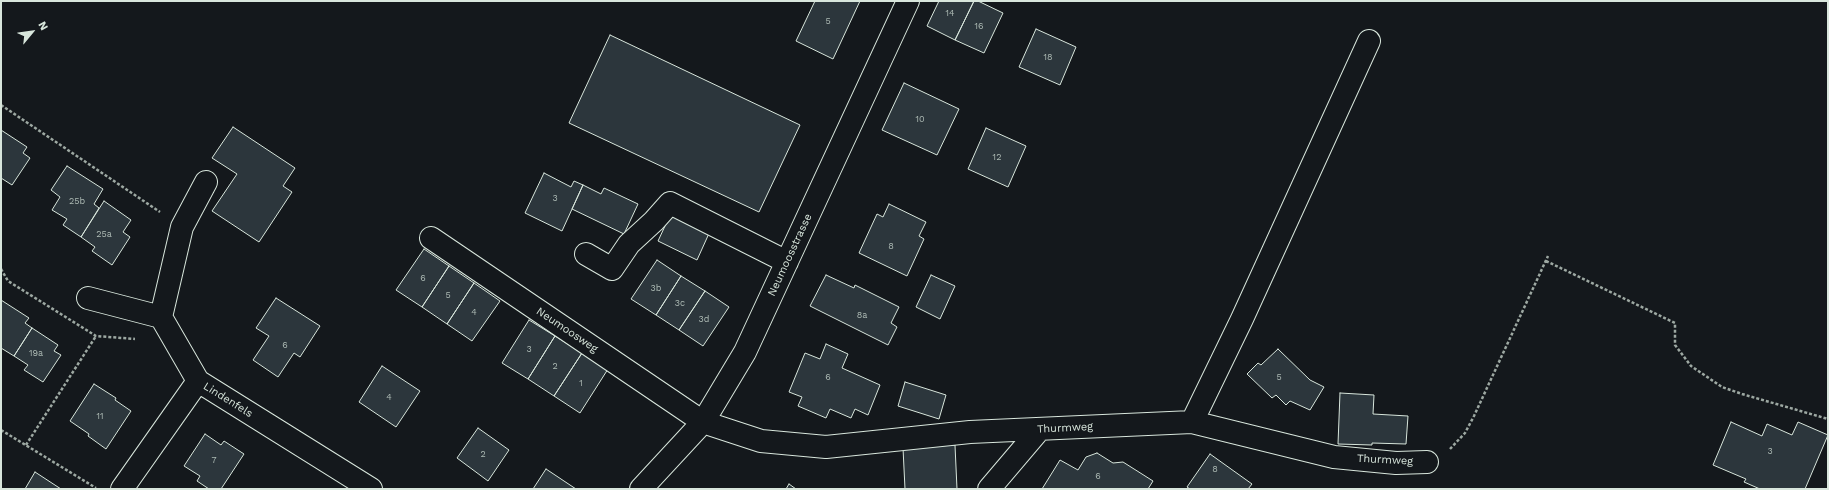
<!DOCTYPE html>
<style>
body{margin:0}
#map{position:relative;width:1829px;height:490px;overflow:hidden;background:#14181c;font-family:"Work Sans",sans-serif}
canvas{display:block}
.frame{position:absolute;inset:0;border:2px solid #d8e6dc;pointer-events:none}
.north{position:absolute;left:12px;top:12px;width:40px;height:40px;-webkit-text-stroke:3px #14181c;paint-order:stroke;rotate:61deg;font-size:11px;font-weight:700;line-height:16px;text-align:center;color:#d8e6dc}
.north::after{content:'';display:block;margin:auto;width:14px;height:18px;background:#d8e6dc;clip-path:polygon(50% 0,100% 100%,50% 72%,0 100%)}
</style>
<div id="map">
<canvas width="1829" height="490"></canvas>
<div class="frame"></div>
<div class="north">N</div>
</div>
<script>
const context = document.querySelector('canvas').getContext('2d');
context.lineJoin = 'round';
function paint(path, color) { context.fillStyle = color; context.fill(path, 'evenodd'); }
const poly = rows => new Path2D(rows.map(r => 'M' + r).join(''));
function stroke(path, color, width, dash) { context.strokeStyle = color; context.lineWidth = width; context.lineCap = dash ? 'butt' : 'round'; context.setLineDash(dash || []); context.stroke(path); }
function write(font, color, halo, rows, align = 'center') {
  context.font = font + ' "Work Sans",sans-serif'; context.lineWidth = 3; context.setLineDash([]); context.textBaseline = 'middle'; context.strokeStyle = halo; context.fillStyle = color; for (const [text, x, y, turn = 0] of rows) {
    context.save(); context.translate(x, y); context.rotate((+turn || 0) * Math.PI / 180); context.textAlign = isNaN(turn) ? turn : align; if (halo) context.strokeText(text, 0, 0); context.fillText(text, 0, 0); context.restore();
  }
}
const building = poly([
 [815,1,860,1,833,59,796,41,815,1],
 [939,1,974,1,955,40,927,26,939,1],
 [974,1,978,1,1003,13,984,53,955,40,974,1],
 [1036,29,1076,47,1060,85,1019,67,1036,29],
 [610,35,800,125,759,212,569,123,610,35],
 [904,83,959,109,937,155,882,130,904,83],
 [233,127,295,168,283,186,292,192,259,242,212,211,237,174,212,158,233,127],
 [986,128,1026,146,1008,187,968,169,986,128],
 [1,130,27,147,23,153,30,158,12,185,1,178,1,130],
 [67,166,103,189,94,204,99,208,81,237,63,225,67,219,52,210,60,197,51,190,67,166],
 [544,173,571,187,574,181,583,185,562,231,525,213,544,173],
 [583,185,601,194,604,188,638,204,624,234,572,209,583,185],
 [104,201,131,220,123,232,130,237,112,265,92,251,95,247,81,237,104,201],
 [889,204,926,222,919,236,924,239,907,276,859,253,877,214,883,217,889,204],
 [672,211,711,229,697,260,658,241,672,211],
 [424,249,449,266,422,307,396,290,424,249],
 [657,260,681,276,656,315,631,299,657,260],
 [449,266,474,283,447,324,422,307,449,266],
 [826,275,854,288,855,285,899,307,891,323,897,327,888,345,810,306,826,275],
 [931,275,955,286,940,319,916,307,931,275],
 [681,276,705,291,679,330,656,315,681,276],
 [474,283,500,301,472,341,447,324,474,283],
 [705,291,729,307,703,346,679,330,705,291],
 [276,298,320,326,300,357,294,353,278,377,253,360,269,336,256,328,276,298],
 [1,300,29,318,25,323,32,328,14,356,1,348,1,300],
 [529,320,555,336,528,379,502,363,529,320],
 [32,328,58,345,54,351,61,355,43,382,24,370,28,365,14,356,32,328],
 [555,336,582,353,554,396,528,379,555,336],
 [826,344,848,354,842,368,880,385,868,415,855,409,851,418,830,409,826,418,798,406,802,397,789,392,805,353,820,359,826,344],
 [1278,349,1310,380,1324,387,1310,410,1290,401,1286,405,1276,395,1272,398,1247,374,1258,363,1261,365,1278,349],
 [582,353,608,369,580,413,554,396,582,353],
 [382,366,420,391,396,427,359,402,382,366],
 [905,382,946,395,939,419,898,406,905,382],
 [94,384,116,398,115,400,131,411,106,449,88,436,89,434,70,421,94,384],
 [1340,393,1374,395,1373,414,1408,416,1406,444,1372,443,1372,445,1338,444,1340,393],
 [1731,422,1762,436,1767,424,1792,435,1798,422,1828,435,1805,489,1760,489,1744,482,1746,479,1713,465,1731,422],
 [478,428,509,450,488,481,457,458,478,428],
 [205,434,221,445,224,441,244,454,221,489,209,489,197,481,200,476,184,466,205,434],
 [955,445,957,489,905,489,903,448,955,445],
 [1097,453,1113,463,1123,462,1153,481,1148,489,1042,489,1060,460,1078,470,1086,457,1097,453],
 [1210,454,1252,484,1248,489,1190,489,1187,487,1210,454],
 [546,469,576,489,533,489,546,469],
 [35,472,61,489,25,489,35,472],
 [789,484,796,489,786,489,789,484]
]);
paint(building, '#2c363c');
stroke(building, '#d8e6dc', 1);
const minor = poly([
 [206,182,182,227,161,317,198,381,371,489],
 [431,238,703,422,761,441,826,447,970,432,1192,422,1334,457,1396,463,1427,462],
 [586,254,612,269,629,244,654,221,670,203,787,262],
 [88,298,161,317],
 [1192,422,1242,319,1369,41],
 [122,489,198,381],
 [641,489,703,422,745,352,908,1],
 [989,489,1040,429]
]);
stroke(minor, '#d8e6dc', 24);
stroke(poly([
 [1,105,160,212],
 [1546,261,1675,323,1675,345,1691,366,1722,387,1742,394,1828,419],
 [1,269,8,281,96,336,135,339],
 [1,430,96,488],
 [26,445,96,336],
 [1450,449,1465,433,1474,416,1548,256]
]), '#9da8a2', 2.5, [3, 2]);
stroke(minor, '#14181c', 22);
write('9px', '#adbab4', null, [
 ["14",950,13],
 ["5",828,21],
 ["16",979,26],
 ["18",1048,57],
 ["10",920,119],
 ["12",997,157],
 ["3",555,198],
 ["25b",77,201],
 ["25a",104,234],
 ["8",891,246],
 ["6",423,278],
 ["3b",656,288],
 ["5",448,295],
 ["3c",680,303],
 ["4",474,312],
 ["8a",862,315],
 ["3d",704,319],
 ["6",285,345],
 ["3",529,349],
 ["19a",36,353],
 ["2",555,366],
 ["6",828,377],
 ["5",1279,377],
 ["1",581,383],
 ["4",389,397],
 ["11",100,416],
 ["3",1770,451],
 ["2",483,454],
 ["7",214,460],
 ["8",1215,469],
 ["6",1098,476]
]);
write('11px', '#d8e6dc', '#14181c', [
 ["Neumoosstrasse",790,255,-65],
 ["Neumoosweg",567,330,34],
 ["Lindenfels",228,400,32],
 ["Thurmweg",1065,428,-3],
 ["Thurmweg",1385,460,3]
]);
</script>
